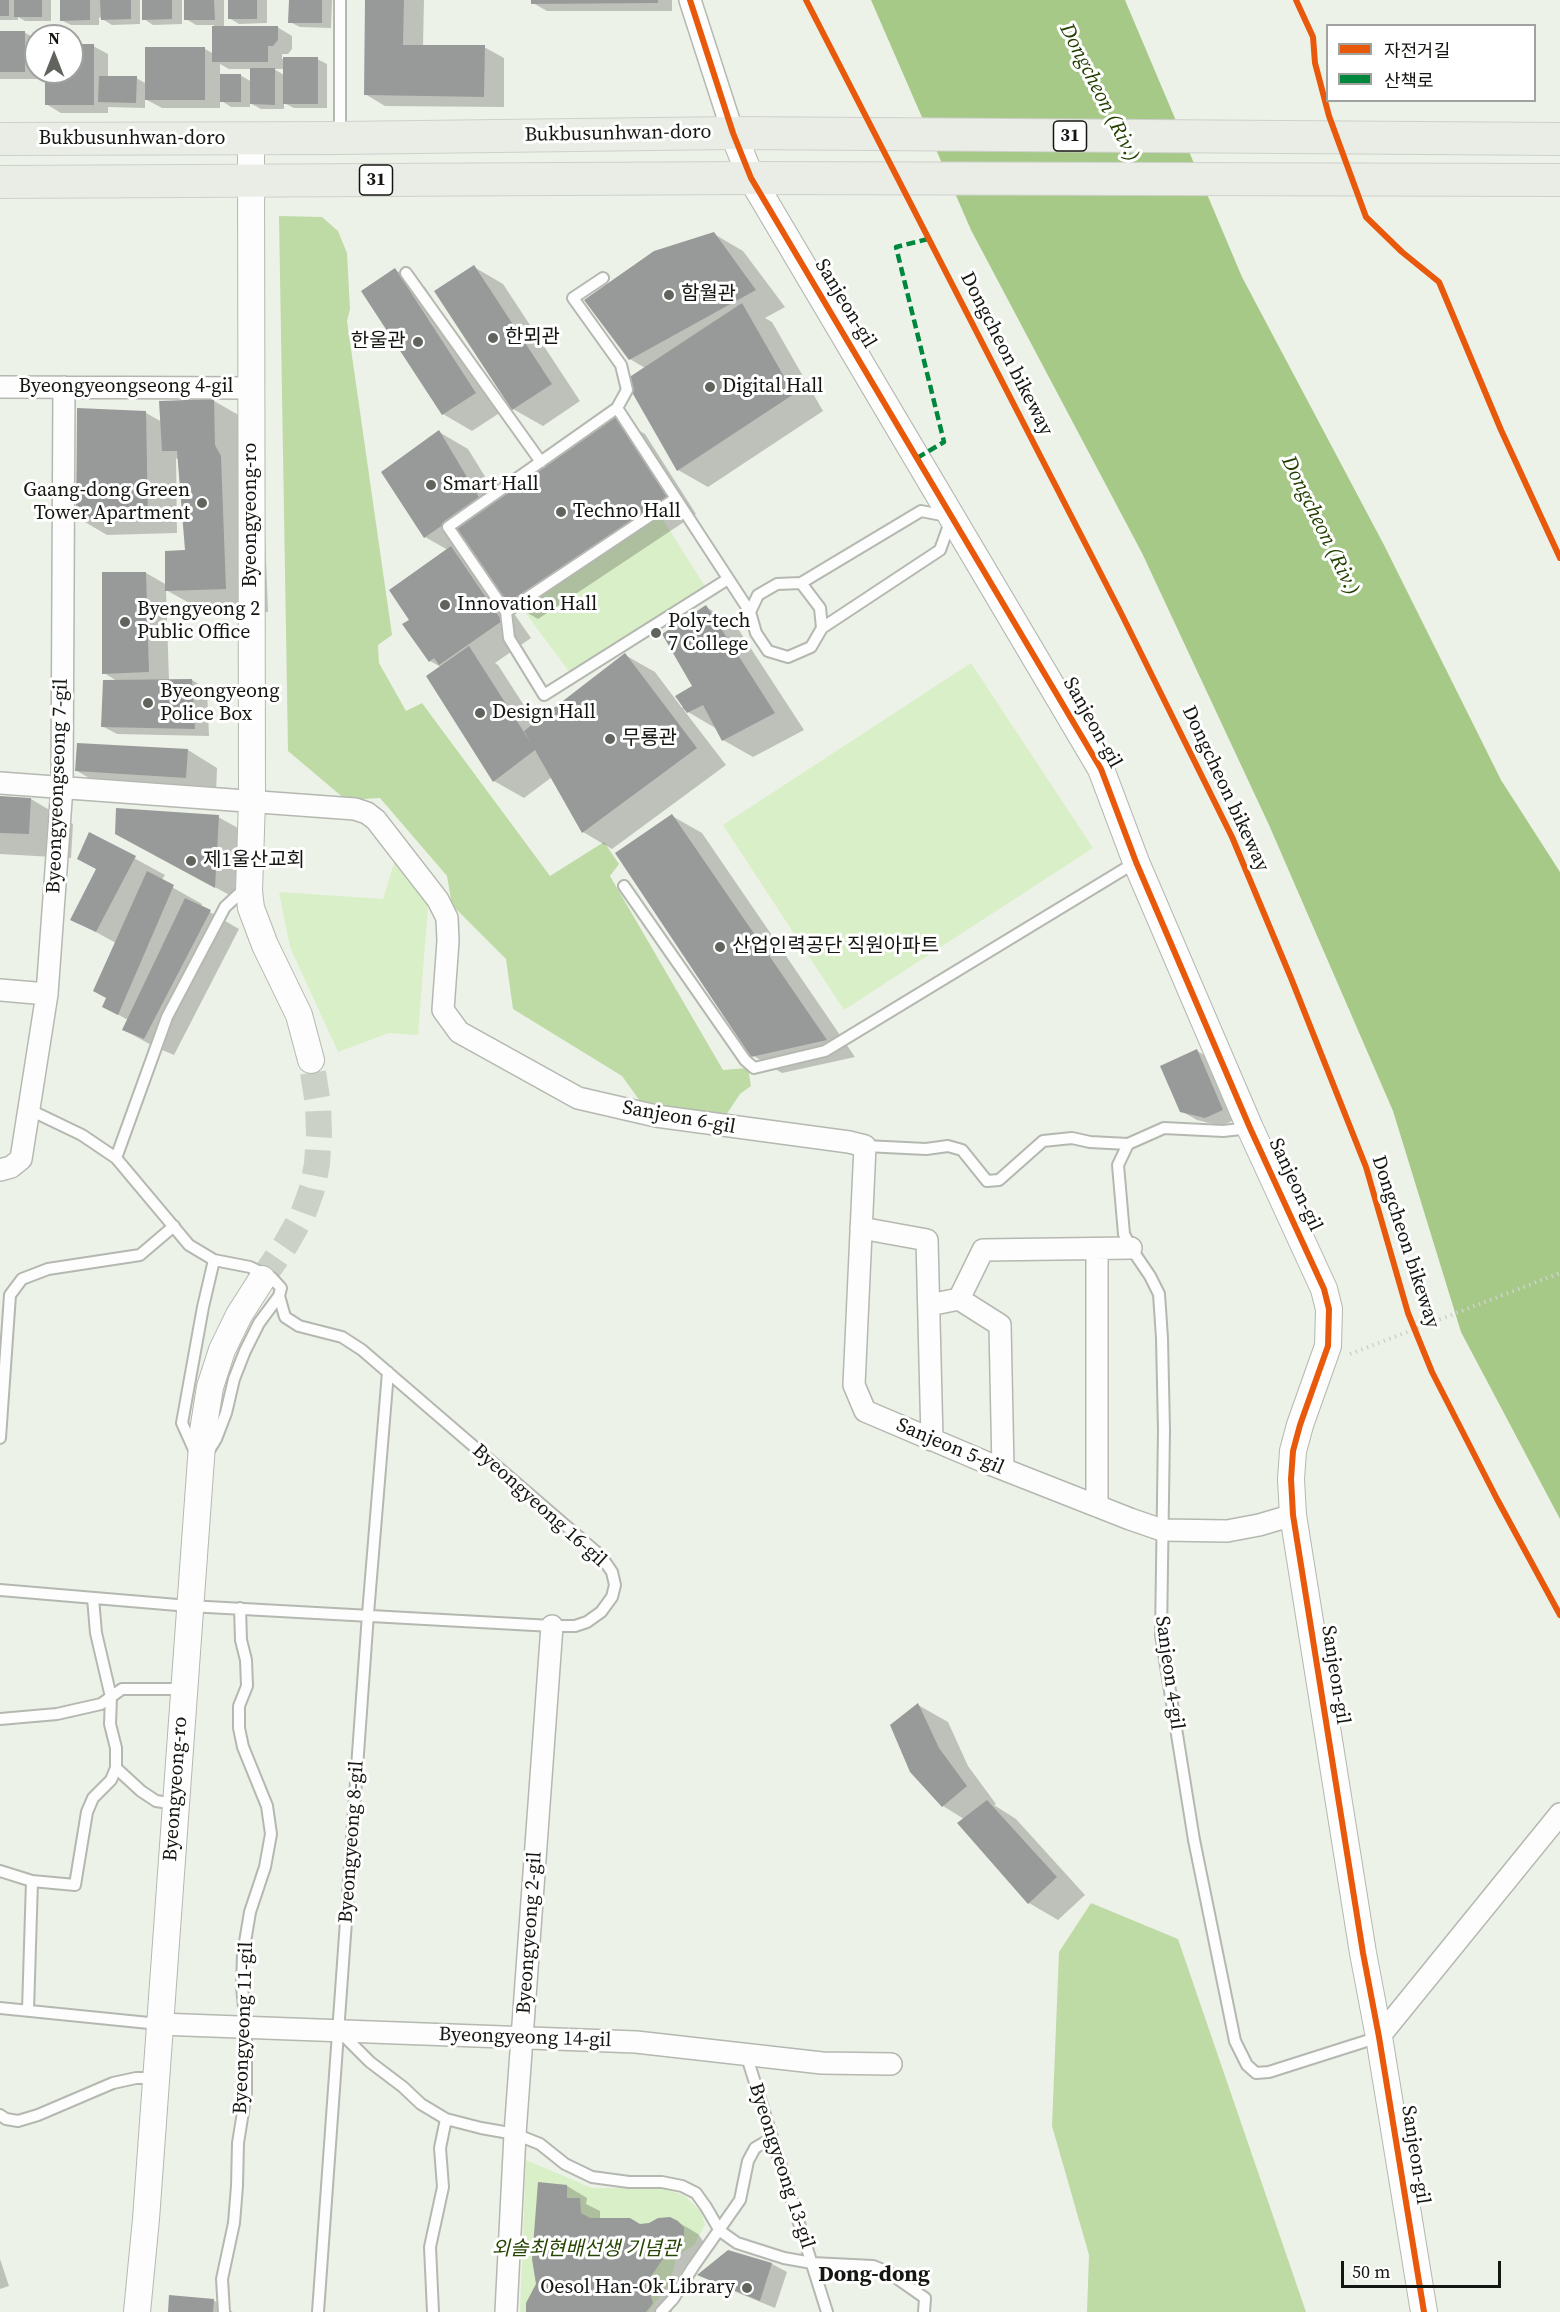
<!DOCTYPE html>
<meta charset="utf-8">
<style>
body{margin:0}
#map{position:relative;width:1560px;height:2312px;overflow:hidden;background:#edf2e8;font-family:"Source Serif 4","Noto Sans KR",serif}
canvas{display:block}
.legend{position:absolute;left:1326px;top:24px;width:210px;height:78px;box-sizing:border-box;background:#fff;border:2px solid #a1a2a0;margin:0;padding:8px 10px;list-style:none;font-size:18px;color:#141711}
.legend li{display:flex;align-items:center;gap:12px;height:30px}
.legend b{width:30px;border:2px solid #a1a2a0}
.north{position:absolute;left:24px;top:24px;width:60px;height:60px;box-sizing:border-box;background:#fff;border:2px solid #a1a2a0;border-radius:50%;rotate:0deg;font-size:16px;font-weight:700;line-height:24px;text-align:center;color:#141711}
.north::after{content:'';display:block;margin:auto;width:21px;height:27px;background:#60645c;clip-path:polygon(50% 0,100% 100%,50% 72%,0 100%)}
.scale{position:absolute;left:1341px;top:2261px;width:160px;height:27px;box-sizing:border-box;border:3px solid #141711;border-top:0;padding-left:8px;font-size:18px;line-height:21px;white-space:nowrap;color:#141711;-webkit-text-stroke:4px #fff;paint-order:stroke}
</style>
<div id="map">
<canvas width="1560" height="2312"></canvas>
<ul class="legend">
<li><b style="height:8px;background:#e8590c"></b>자전거길</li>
<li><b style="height:8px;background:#00873e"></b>산책로</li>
</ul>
<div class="north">N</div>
<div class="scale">50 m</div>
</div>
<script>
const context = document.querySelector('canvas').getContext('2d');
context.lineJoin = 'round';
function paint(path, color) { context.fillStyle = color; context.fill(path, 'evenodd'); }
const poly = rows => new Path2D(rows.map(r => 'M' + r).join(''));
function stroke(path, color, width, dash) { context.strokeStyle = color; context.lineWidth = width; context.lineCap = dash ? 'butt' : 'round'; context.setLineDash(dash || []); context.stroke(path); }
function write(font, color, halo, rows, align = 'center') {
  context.font = font + ' "Source Serif 4","Noto Sans KR",serif'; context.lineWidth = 6; context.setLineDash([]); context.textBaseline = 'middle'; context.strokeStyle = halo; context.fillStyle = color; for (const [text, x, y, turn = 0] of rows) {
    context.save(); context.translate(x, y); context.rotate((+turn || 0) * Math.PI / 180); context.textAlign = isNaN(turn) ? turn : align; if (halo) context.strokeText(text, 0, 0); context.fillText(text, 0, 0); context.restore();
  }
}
paint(poly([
 [660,515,706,588,571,674,521,607],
 [971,663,1093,848,844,1010,723,825],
 [397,853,429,893,418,1035,389,1033,338,1052,290,947,279,892,383,899],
 [526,2160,592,2188,663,2188,685,2196,701,2212,705,2225,694,2245,677,2256,669,2285,648,2312,520,2312]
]), '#d9efc7');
paint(poly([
 [279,216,322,217,338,231,347,253,350,309,347,321,392,635,378,645,379,663,406,711,422,703,550,876,604,842,619,864,610,876,723,1070,748,1068,751,1086,740,1094,724,1118,666,1111,640,1101,622,1076,513,1009,506,959,452,905,447,876,380,798,346,800,288,751],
 [1091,1903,1178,1939,1306,2312,1087,2312,1089,2255,1052,2126,1059,1952]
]), '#bedba6');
paint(poly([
 [871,0,1125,0,1242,277,1384,545,1501,780,1560,872,1560,1519,1461,1332,1393,1111,1269,825,1142,553,971,230]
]), '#a6c988');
paint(poly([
 [0,0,51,0,51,21,25,21,18,17,18,20,0,20],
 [61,0,140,0,140,24,112,25,99,17,99,25,71,25,61,20],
 [144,0,182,0,182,24,153,25,144,19],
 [186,0,224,0,224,27,277,27,292,36,292,49,288,54,282,54,282,59,317,59,327,64,327,108,294,108,284,103,284,109,261,109,250,103,250,107,231,107,220,100,220,108,162,108,145,99,145,108,108,107,108,113,61,113,46,104,46,72,72,72,72,46,93,46,108,54,108,78,136,78,147,84,205,49,214,54,214,25,196,25,186,19],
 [220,64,229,69,252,69,252,82,240,75,220,75],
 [274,69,284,69,284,75],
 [229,0,267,0,267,23,239,24,229,18],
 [290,0,332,0,331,28,300,27,290,22],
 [366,0,424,0,423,46,484,47,504,58,504,107,385,106,365,94],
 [533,0,672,0,672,11,547,11,533,3],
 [0,32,24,32,36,39,36,72,39,72,39,79,0,79],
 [714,234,743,251,785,307,765,318,772,322,823,411,708,487,678,470,645,368,630,359],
 [474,267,503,284,580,401,543,426,513,409],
 [395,270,425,287,504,410,472,431,443,414],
 [214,401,256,425,263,481,268,612,209,614,166,590,169,680,192,680,207,689,209,736,117,734,102,726,117,681,104,673,146,573,167,585,186,552,179,460,176,458,177,533,107,535,78,518,146,413,162,422],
 [615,417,645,434,696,514,538,619,504,599,531,638,495,663,498,665,536,724,625,655,655,672,682,708,694,686,706,607,735,624,804,730,753,757,723,740,717,729,683,709,726,765,612,849,583,832,552,777,524,798,494,781,441,667,430,661,411,621,448,550,425,537,439,432,468,449,499,499],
 [469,544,485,567,458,552],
 [188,750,217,768,216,794,107,788,77,771],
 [0,797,31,799,73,824,71,858,0,854],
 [672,816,702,833,855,1057,782,1073,752,1055],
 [218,817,238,828,235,898,137,845],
 [90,834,165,875,161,881,202,904,201,907,239,929,174,1055,153,1046,124,1030,128,1020,104,1007,108,998,116,943,72,919,98,870],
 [1197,1051,1212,1059,1237,1119,1221,1126,1197,1120,1181,1111],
 [918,1705,948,1722,968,1766,996,1804,994,1805,1016,1819,1085,1895,1058,1920,1029,1903,964,1819,943,1806,911,1772],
 [567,2186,587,2198,586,2204,600,2211,600,2219,640,2226,678,2222,698,2234,703,2241,703,2254,685,2267,670,2290,665,2290,672,2312,527,2312,538,2284],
 [728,2252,772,2264,787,2272,775,2308,714,2283,700,2274],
 [0,2259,9,2286,0,2289],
 [213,2300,233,2312,169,2312]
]), '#0003');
paint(poly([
 [0,0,9,0,9,16,0,16],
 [14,0,42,0,42,17,14,17],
 [60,0,90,0,90,20,60,21],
 [100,0,131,0,131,19,101,20],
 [142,0,172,0,172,19,142,20],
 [184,0,214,0,215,20,184,20],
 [228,0,257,0,257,19,228,19],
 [289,0,322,0,322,23,288,23],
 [365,0,404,0,403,45,485,45,484,97,364,95],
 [531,0,658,0,658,3,531,4],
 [212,26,278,26,278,40,273,46,268,46,268,62,212,62],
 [0,31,25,31,25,72,0,72],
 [72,44,94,44,94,105,45,105,45,72,72,72],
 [145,47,205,47,205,100,145,100],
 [283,57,318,57,318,104,283,104],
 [250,68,275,68,275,105,250,104],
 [220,74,241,74,241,102,220,102],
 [99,76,137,76,136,103,98,102],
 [714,232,756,290,629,360,584,300,654,251],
 [474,265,552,384,512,410,434,291],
 [395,268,476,393,442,415,361,291],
 [742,303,794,394,677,471,625,380],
 [214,399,215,445,221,456,226,589,165,591,165,551,185,550,177,451,162,451,159,401],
 [77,408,146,411,148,517,76,519],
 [615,415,667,497,507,603,456,528],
 [439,430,480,499,424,538,381,472],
 [451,546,502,621,439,665,434,658,429,662,402,624,409,620,389,590],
 [102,572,146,572,149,672,102,674],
 [706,605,775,713,722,741,703,705,687,713,675,696,692,686,662,634],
 [469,646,531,743,524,731,625,653,697,748,582,833,535,750,493,782,426,676],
 [192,679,195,729,101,727,103,680],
 [77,743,188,749,186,778,75,771],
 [0,796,31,798,29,834,0,833],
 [116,808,219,815,215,888,115,834],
 [672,814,827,1040,751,1057,615,853],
 [89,832,136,856,96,932,70,920,96,869,77,859],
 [147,871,174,885,118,1015,102,1007,106,998,93,991],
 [185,898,211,910,144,1039,122,1030],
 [1197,1049,1223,1110,1205,1118,1180,1112,1160,1066],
 [918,1703,939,1748,967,1786,942,1807,910,1772,890,1725],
 [987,1800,1057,1877,1028,1904,957,1823],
 [538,2182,567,2185,567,2198,580,2198,581,2213,590,2218,630,2218,640,2224,649,2223,658,2218,670,2217,678,2221,684,2228,684,2243,665,2256,649,2279,646,2279,653,2303,646,2312,526,2312,526,2303,536,2284,532,2259],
 [728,2250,772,2263,760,2301,697,2275],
 [169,2295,214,2299,213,2312,168,2312]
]), '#989a99');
stroke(poly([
 [262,1279,286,1244,303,1214,312,1189,317,1164,319,1133,318,1104,311,1060]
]), '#ccd1c8', 26, [26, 13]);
const service = poly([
 [340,135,340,0],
 [406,273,541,462],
 [603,278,573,298,621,365,627,390,617,408,750,612],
 [617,408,448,527,506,612,675,499],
 [801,583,820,608,822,628,811,647,788,657,768,651,756,633,750,612,758,595,777,584,801,583,921,511,952,517,940,550,822,628],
 [506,612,509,638,544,695,728,579],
 [624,886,745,1060,754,1068,825,1051,1136,862],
 [30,1110,82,1135,116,1158,189,1245,214,1260,250,1267,272,1278,281,1288,279,1296,259,1323,245,1351,234,1379,226,1413,216,1439,208,1452],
 [1128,1144,1118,1165,1124,1234,1131,1248,1150,1276,1159,1294,1162,1338,1164,1430,1161,1635,1194,1840,1235,2041,1247,2065,1256,2073,1269,2072,1379,2037],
 [865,1146,926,1149,948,1146,962,1150,987,1181,999,1180,1043,1141,1072,1138,1090,1142,1128,1144,1164,1128,1223,1131,1250,1128],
 [116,1158,167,1017,225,907,239,894,247,891],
 [0,1438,10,1295,22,1279,48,1269,140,1255,174,1226],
 [195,1452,182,1423,203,1307,214,1260],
 [0,1590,189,1606,552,1626,575,1626,587,1622,601,1612,612,1597,615,1585,612,1572,601,1556,362,1350,342,1337,299,1326,285,1317,279,1296],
 [93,1598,96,1633,111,1697,110,1724,116,1748,116,1768,141,1791,156,1801,175,1804],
 [0,1719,57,1714,101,1704,122,1689,183,1689],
 [0,1871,32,1881,75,1885,87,1812,93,1798,111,1780,116,1768],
 [0,2008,159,2024],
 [28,2010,32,1881],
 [339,2031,370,2062,403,2087,421,2104,446,2119,481,2128,515,2134,540,2144,565,2164,592,2177,629,2182,662,2182,682,2186,696,2193,706,2207,720,2231,737,2243,784,2258,812,2263,873,2266,888,2272,925,2298,924,2312],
 [746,2054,827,2312],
 [0,2115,6,2119,18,2121,38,2115,113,2083,136,2078,155,2078],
 [224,2312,222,2279,234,2223,237,2186,238,2143,246,2093,246,2027,242,1987,243,1954,250,1912,265,1867,271,1834,267,1806,243,1747,239,1728,239,1706,247,1686,246,1660,241,1640,240,1608],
 [318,2312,368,1614,388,1372],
 [433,2312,430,2247,443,2187,440,2148,446,2119],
 [661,2312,673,2299,693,2267,740,2200,748,2161,755,2148,772,2138]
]);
const minor = poly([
 [690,0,733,133],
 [0,387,252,388],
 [0,783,355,809,367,813,376,820,438,900,447,918,448,941,443,1010,459,1032,578,1098,656,1116,849,1142,865,1146,854,1385,865,1411,985,1462,1130,1519,1162,1530,1227,1531,1259,1525,1293,1515],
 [0,990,47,994],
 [0,1170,11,1167,21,1159,47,994,62,787,64,387],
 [861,1228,927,1240,932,1440],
 [959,1299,1000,1325,1003,1469],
 [929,1305,959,1299,983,1250,1131,1248],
 [1097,1506,1097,1249],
 [159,2024,636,2042,822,2063,891,2064],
 [1379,2037,1560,1814],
 [506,2312,515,2134,552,1626]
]);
const tertiary = poly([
 [733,133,751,178,1101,769,1136,862,1250,1128,1324,1289,1329,1309,1328,1346,1300,1425,1293,1451,1291,1479,1293,1515,1363,1953,1379,2037,1424,2312],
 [251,139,252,801,249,891,251,908,265,945,299,1015,311,1060],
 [137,2312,146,2219,203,1431,210,1387,222,1350,239,1315,262,1279]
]);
const primary = poly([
 [0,139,340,138,733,133,1560,139],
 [0,182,751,178,1560,180]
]);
stroke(service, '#b4b8b0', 14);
stroke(minor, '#b4b8b0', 24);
stroke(tertiary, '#b4b8b0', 28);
stroke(primary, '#ced0cc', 34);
stroke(poly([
 [1350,1354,1560,1273]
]), '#cfd1ce', 4, [1.5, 4.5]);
stroke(service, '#fcfdfc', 10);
stroke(minor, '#fcfdfc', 21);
stroke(tertiary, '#fcfdfc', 26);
stroke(primary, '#e9ede5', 32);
stroke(poly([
 [917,458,944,442,896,247,928,239]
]), '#00873e', 4.5, [9, 4.5]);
stroke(poly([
 [690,0,733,133,751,178,1101,769,1136,862,1250,1128,1324,1289,1329,1309,1328,1346,1300,1425,1293,1451,1291,1479,1293,1515,1363,1953,1379,2037,1424,2312],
 [806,0,1121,613,1232,837,1291,978,1366,1167,1408,1313,1432,1372,1497,1499,1560,1615],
 [1296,0,1313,37,1315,63,1329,116,1366,217,1402,252,1439,282,1501,430,1560,558]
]), '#e8590c', 6);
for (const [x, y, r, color] of [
 [669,295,6,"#60645c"],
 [493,338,6,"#60645c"],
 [418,342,6,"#60645c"],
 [710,387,6,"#60645c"],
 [431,485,6,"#60645c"],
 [202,503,6,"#60645c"],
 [561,512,6,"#60645c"],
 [445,605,6,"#60645c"],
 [125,622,6,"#60645c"],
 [656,633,6,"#60645c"],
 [148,703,6,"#60645c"],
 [480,713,6,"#60645c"],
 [610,739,6,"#60645c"],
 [191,861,6,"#60645c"],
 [720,947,6,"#60645c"],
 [747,2288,6,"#60645c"]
]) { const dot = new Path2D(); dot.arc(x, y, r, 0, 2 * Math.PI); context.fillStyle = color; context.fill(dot); stroke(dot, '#fff', 2); }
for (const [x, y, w] of [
 [1070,136,33],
 [376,180,33]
]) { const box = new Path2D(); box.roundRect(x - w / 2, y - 15, w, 30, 4.5); context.fillStyle = '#fff'; context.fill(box); stroke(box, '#141711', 1.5); }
write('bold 18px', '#141711', null, [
 ["31",1070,136],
 ["31",376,180]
]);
write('20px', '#141711', '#fff', [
 ["Bukbusunhwan-doro",618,134,-1],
 ["Bukbusunhwan-doro",132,139],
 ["Sanjeon-gil",845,304,59],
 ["Dongcheon bikeway",1006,354,63],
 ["Byeongyeongseong 4-gil",126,387],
 ["Byeongyeong-ro",251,515,-90],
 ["Sanjeon-gil",1092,723,61],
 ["Byeongyeongseong 7-gil",58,786,-88],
 ["Dongcheon bikeway",1225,789,65],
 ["Sanjeon 6-gil",679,1118,10],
 ["Sanjeon-gil",1295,1185,65],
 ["Dongcheon bikeway",1405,1242,72],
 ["Sanjeon 5-gil",950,1447,23],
 ["Byeongyeong 16-gil",539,1506,42],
 ["Sanjeon 4-gil",1169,1673,82],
 ["Sanjeon-gil",1335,1675,81],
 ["Byeongyeong-ro",176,1789,-86],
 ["Byeongyeong 8-gil",352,1842,-86],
 ["Byeongyeong 2-gil",530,1933,-86],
 ["Byeongyeong 11-gil",244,2028,-88],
 ["Byeongyeong 14-gil",525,2038,2],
 ["Sanjeon-gil",1415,2155,81],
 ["Byeongyeong 13-gil",781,2166,72]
]);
write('20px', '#141711', '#fff', [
 ["함월관",681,295],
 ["한뫼관",505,338],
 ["한울관",406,342,"right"],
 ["Digital Hall",722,387],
 ["Smart Hall",443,485],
 ["Gaang-dong Green",190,491,"right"],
 ["Tower Apartment",190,514,"right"],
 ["Techno Hall",573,512],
 ["Innovation Hall",457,605],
 ["Byengyeong 2",137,610],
 ["Public Office",137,633],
 ["Poly-tech",668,622],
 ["7 College",668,645],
 ["Byeongyeong",160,692],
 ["Police Box",160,715],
 ["Design Hall",492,713],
 ["무룡관",622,739],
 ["제1울산교회",203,861],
 ["산업인력공단 직원아파트",732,947],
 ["Oesol Han-Ok Library",735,2288,"right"]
], 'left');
write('italic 20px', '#284605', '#fff', [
 ["외솔최현배선생 기념관",586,2250]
]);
write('italic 21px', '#234000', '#fff', [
 ["Dongcheon (Riv.)",1099,93,63],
 ["Dongcheon (Riv.)",1320,526,64]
]);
write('bold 22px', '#141711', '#fff', [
 ["Dong-dong",874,2275]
]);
</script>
